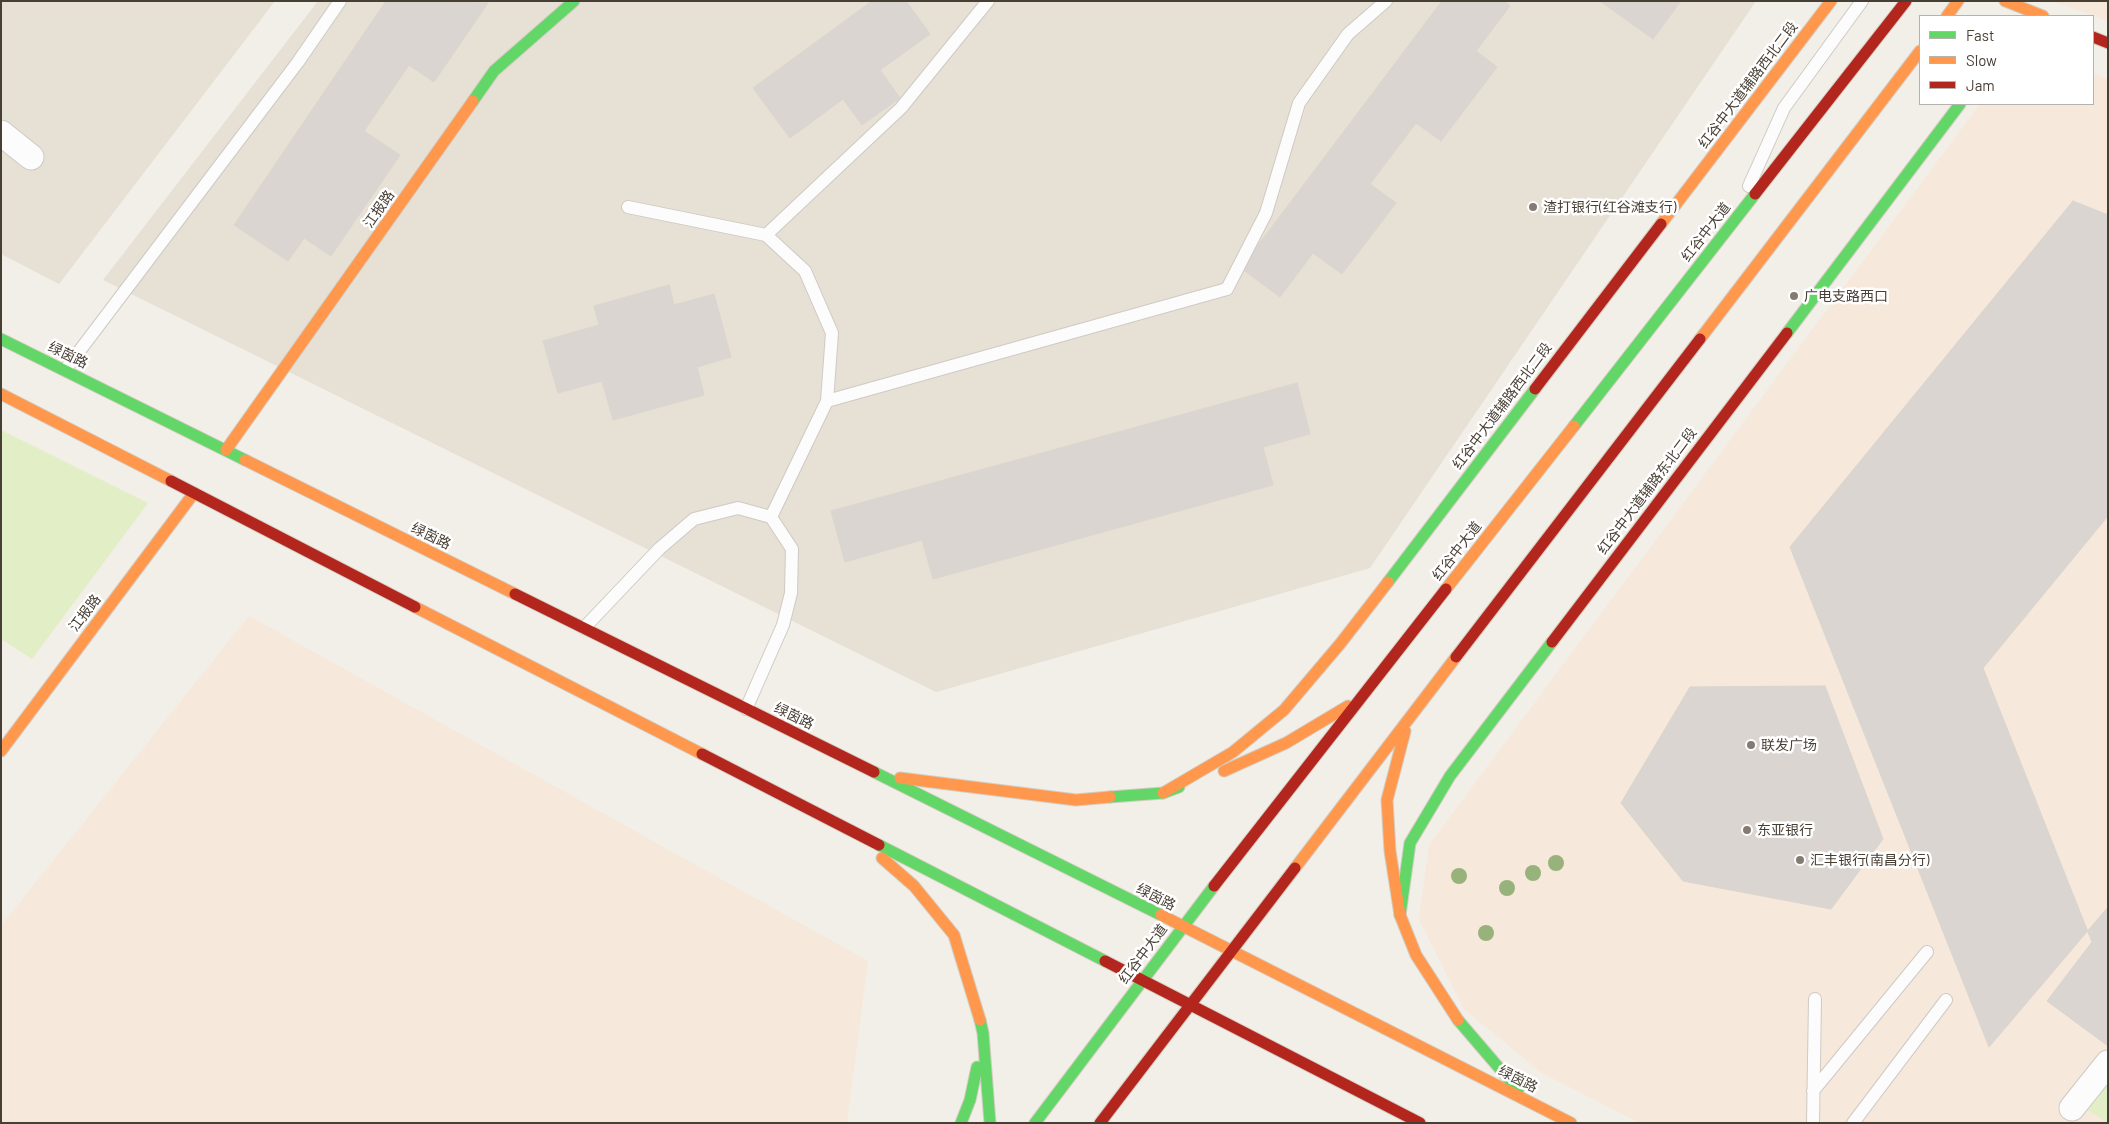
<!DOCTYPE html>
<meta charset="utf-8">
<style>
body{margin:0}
#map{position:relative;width:2109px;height:1124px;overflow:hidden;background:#f2eee8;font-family:Barlow,sans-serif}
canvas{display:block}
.frame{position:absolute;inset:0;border:2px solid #483f34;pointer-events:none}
.legend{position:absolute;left:1919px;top:15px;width:175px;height:90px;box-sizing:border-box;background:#fff;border:1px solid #b6b2ae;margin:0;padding:6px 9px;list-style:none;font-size:15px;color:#483f34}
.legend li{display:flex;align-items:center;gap:10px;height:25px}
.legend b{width:25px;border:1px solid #b6b2ae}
</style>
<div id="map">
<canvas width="2109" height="1124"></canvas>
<div class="frame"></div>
<ul class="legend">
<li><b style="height:6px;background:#63d668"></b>Fast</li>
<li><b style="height:6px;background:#ff974d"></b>Slow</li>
<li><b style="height:6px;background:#b3261e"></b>Jam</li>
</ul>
</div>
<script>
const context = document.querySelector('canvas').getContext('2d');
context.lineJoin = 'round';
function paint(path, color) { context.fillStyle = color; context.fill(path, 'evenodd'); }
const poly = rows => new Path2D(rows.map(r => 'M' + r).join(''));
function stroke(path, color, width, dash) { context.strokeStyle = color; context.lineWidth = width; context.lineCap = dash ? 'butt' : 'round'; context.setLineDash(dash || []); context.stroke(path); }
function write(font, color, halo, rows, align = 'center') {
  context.font = font + ' Barlow,"Noto Sans SC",sans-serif'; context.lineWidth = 5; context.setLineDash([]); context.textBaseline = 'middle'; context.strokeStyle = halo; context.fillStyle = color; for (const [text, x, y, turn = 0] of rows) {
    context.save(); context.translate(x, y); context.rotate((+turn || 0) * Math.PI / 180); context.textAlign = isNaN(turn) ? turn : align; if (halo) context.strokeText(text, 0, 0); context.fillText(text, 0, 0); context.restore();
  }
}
paint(poly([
 [1,1,275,1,59,284,1,254],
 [318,1,1756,1,1370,568,936,692,103,280]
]), '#e6e0d5');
paint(poly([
 [2108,1,2108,21,2055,2,2055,1],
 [2093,73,2108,79,2108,1123,1640,1123,1542,1073,1464,1009,1419,919,1429,845,1980,104,2093,104],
 [249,616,868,961,847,1123,1,1123,1,926]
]), '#f6e8da');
paint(poly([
 [1,430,148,503,32,659,1,639],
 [2108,1068,2108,1123,2079,1104]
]), '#e2eec5');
const building = poly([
 [386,1,488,3,434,82,409,65,364,131,400,155,331,256,304,238,288,261,234,225,386,1],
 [872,1,906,1,930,34,880,70,900,98,862,125,843,99,790,138,753,88,872,1],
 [1442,1,1504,1,1510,6,1476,51,1497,67,1441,141,1416,123,1370,184,1396,203,1342,274,1313,253,1280,297,1241,268,1442,1],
 [1600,1,1681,1,1653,39,1600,1],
 [2073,201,2108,215,2108,907,1989,1047,1790,547,2073,201],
 [669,285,674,305,714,294,731,357,697,367,704,395,613,420,602,381,558,393,543,341,599,325,594,306,669,285],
 [1297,383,1310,434,1263,447,1273,485,933,579,922,540,845,562,831,511,1297,383],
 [2108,516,2108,1046,2047,1001,2092,942,1983,668,2108,516],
 [1825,686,1883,839,1831,909,1683,881,1621,803,1690,687,1825,686]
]);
paint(building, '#dad5d0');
stroke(building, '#dad5ce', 1);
const lane = poly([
 [1749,186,1784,108,1862,1],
 [628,207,766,235,901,108,988,1],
 [766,235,805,271,832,333,827,401,771,517],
 [65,370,298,62,340,1],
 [827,401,1227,289,1266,213,1299,103,1348,34,1386,1],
 [584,628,659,549,694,519,738,508,771,517,792,549,791,593,783,625,746,709],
 [1813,1091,1927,952],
 [1813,1123,1815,999],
 [1853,1123,1946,1000]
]);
const street = poly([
 [1,133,31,157],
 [2072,1108,2108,1063]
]);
const fast = poly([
 [473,101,494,71,574,1],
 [1787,333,1960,104],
 [1,339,245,460],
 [1574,426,1755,194],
 [1388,582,1535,389],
 [874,772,1161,915],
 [1110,797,1163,793,1179,787],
 [879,845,1105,961],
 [1400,915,1410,843,1450,776,1552,642],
 [980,1020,983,1033,990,1123],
 [1458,1020,1518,1090],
 [961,1123,970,1100,977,1067],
 [1035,1123,1214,886]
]);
const slow = poly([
 [2005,1,2043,16],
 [1947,16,1958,1],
 [1661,224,1831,1],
 [1700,339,1920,51],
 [1,394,171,481],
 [226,450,473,101],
 [245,460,515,594],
 [1446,589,1574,426],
 [415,607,702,754],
 [1405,731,1387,800,1390,851,1400,915,1416,955,1458,1020],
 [1,751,194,493],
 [1224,771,1286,743,1348,706],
 [900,778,1076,800,1110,797],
 [1163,793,1233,752,1284,710,1340,644,1388,582],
 [882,858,914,886,954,935,980,1020],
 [1295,868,1456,657],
 [1161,915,1571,1123]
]);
const jam = poly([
 [2093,37,2108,43],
 [1755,194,1906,1],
 [1535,389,1661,224],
 [171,481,415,607],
 [515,594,874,772],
 [1552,642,1787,333],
 [1456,657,1700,339],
 [702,754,879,845],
 [1214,886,1446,589],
 [1105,961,1420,1123],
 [1100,1123,1295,868]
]);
stroke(lane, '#cecac4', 14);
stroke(street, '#cecac4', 27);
stroke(fast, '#d3ccc0', 13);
stroke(slow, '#d3ccc0', 13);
stroke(jam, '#d3ccc0', 13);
stroke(lane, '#fdfcfc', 12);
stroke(street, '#fdfcfc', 25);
stroke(fast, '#63d668', 11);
stroke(slow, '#ff974d', 11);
stroke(jam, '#b3261e', 11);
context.fillStyle = '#97b27a';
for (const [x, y] of [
 [1556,863],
 [1533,873],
 [1459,876],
 [1507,888],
 [1486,933]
]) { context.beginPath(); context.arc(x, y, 8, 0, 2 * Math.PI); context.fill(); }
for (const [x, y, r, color] of [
 [1533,207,5,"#847c73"],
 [1794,296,5,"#847c73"],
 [1751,745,5,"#847c73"],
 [1747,830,5,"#847c73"],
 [1800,860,5,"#847c73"]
]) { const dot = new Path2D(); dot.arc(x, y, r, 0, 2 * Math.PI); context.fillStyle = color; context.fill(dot); stroke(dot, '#fff', 2); }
write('14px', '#483f34', '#fff', [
 ["红谷中大道辅路西北二段",1748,85,-53],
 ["江报路",379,209,-55],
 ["红谷中大道",1706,232,-52],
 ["绿茵路",68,355,26],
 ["红谷中大道辅路西北二段",1502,406,-53],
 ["红谷中大道辅路东北二段",1647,491,-53],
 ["绿茵路",431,536,26],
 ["红谷中大道",1457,551,-52],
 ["江报路",85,613,-53],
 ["绿茵路",794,716,26],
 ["绿茵路",1156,897,27],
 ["红谷中大道",1143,954,-53],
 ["绿茵路",1518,1079,27]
]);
write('14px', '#483f34', '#fff', [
 ["渣打银行(红谷滩支行)",1543,207],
 ["广电支路西口",1804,296],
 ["联发广场",1761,745],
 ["东亚银行",1757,830],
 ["汇丰银行(南昌分行)",1810,860]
], 'left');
</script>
